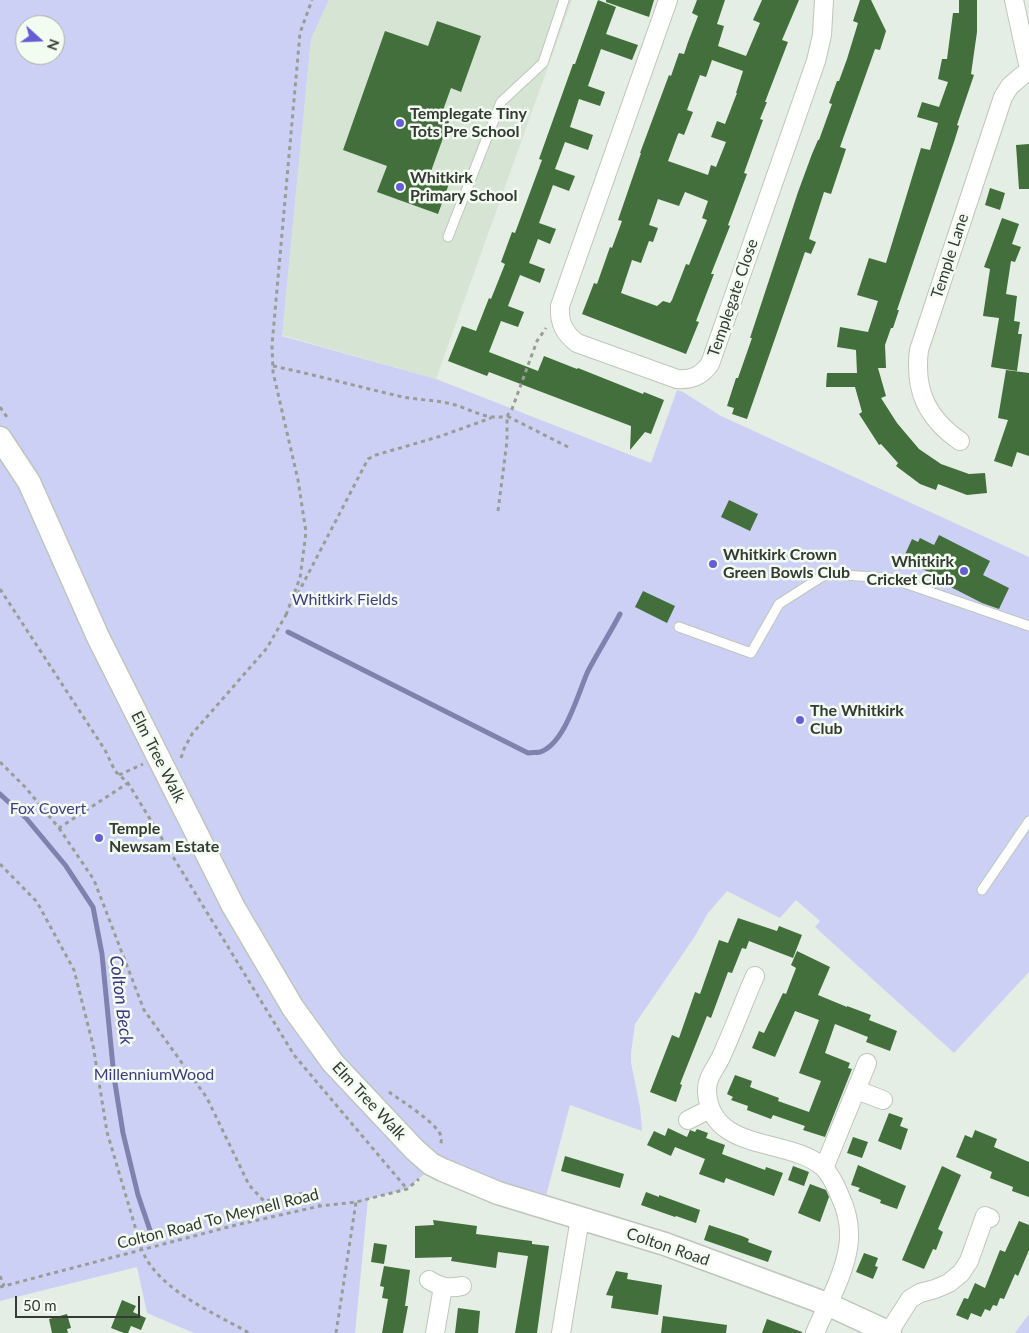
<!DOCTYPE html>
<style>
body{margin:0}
#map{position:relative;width:1029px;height:1333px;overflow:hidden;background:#e5eee4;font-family:Lato,sans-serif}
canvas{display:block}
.north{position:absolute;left:15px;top:15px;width:50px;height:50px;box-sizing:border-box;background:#f3fcf1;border:1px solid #a7aea6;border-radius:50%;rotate:110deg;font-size:14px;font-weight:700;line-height:20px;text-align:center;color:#363935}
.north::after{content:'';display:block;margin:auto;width:18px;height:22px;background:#645dd6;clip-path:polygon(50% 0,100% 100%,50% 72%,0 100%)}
.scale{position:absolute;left:15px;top:1296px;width:125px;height:22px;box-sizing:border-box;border:2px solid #363935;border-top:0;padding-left:6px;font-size:15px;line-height:18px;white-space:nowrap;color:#363935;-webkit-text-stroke:4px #f3fcf1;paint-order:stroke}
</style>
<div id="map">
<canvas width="1029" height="1333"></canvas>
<div class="north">N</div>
<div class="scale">50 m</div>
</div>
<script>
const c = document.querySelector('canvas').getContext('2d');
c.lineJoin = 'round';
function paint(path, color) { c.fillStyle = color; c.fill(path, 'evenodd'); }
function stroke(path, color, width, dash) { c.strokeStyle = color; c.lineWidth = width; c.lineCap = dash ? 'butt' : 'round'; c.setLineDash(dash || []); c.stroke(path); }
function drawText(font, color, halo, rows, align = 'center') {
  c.font = font + ' Lato,sans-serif'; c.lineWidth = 5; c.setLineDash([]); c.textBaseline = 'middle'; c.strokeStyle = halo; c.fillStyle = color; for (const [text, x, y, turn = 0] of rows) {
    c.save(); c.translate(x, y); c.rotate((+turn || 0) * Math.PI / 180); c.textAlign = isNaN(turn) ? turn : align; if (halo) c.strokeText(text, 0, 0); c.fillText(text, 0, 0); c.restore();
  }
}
paint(new Path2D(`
 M329,0H572L436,379L282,335L311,39Z`), '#d6e4d4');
paint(new Path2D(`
 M0,0H329L311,39L282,336L436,379L651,463L677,390L683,392L721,416L1029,557V972L954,1053L815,927L820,921L796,900L780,918L727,891L708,913L695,936L635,1024L631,1053V1063L640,1107L642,1131L570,1105L546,1196L481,1175L455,1162L443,1170H429L407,1189L368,1199L355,1333H194L147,1313L137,1267L0,1301ZM25,25H55V55H25Z
 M1029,1314V1333H1015Z`), '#cdd0f5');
stroke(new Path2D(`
 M288,632L528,753C532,752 536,753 540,752C565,744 578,693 588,671C598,652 610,633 620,614
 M0,794L26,818L66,866L93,907L102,954L114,1077L123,1133L138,1195L153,1239`), '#7f82ae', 5);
paint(new Path2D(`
 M598,0L616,7L606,34L638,45L632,60L601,49L588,86L605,92L600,106L579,99L570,127L593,135L588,150L565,142L555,169L575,176L569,191L553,185L539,223L556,229L550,244L538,239L529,263L545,269L540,283L520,275L508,306L524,312L518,327L501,321L489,352L538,371L544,356L577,369L578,368L643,394L644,392L664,400L651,434L645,432L630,450L631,426L489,372L487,376L448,361L462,326L476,331L489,298L491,299L505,264L501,262L512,232L515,233L542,160L539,159L573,64H575Z
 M606,0H654L649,17L606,2Z
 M697,0H725L717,24L724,26L718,46L746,56L760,23L753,20L762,0H799L782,40L788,42L765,102H767L760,119L763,120L744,173L747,174L728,225L730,226L711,274H714L696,321L699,322L686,354L582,314L594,283L597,284L610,247L612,248L622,221L618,220L641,153H640L669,75L671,76L679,53L684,54L688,42L698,16L692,13ZM712,60L743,71L736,93H737L725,124L717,121L711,137L726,142L716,167L711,165L708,175L668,161L678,134L679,133L684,135L693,112L687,110L700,75L706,77ZM685,192L708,201L702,218L707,220L689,265L686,264L672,300L670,303L663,301L657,306L621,293L632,260L641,263L649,241L653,242L658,228L649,225L658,199L679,206Z
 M860,0H871L886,31L880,50L875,49L840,147L846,149L831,194L824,192L809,239L816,242L811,254L805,252L747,419L732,414L734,408L727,406L736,378H738L752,338H750L798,192L812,154L818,140H819L832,104L829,103L837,81H839L847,59L858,23L853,21Z
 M959,0H977V32L971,74L974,75L957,125L959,126L954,142L897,310H899L893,328H891L885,345L886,368H878L886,396L881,398L897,423L919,449L941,464L969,474L985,473L987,493L967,495L938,484L936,490L920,484L896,466L898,463L881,444L879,445L859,414L862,412L855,387H826L827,373H857L856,350L837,347L840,327L868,332L878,301L857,295L869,258L886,263L921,148L930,150L938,123L917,117L922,102L939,107L948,82L938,79L942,59H947L953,13H959Z
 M437,21L481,36L461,92L451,88L442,113L451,116L430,174L450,181L438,214L377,192L387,166L343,150L385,31L428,46Z
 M1029,144V189H1019L1016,145Z
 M990,188L1005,193L1000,210L985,205Z
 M1002,218L1019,224L1012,244L1021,247L1015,262L1011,261L1006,294L1017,296L1014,321L1020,322L1018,334H1022L1017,371L991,367L999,318L983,316L990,269L984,267Z
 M1006,370L1029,373V456L1017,452L1012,467L994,461L1008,420L998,418Z
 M729,500L758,514L750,531L721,517Z
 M939,535L990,561L983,575L1009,588L999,609L982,603L935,579L936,576L903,559L912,539L918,542L920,538L934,545Z
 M643,591L675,606L667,623L635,607Z
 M738,918L777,931L779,926L802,935L793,958L749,941L746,949L742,948L732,973L728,972L711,1018L707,1016L680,1084L682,1085L676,1102L650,1092L672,1035L679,1038L695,992L700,994L719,940L728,943Z
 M797,951L830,967L818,995L847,1007V1006L871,1015L869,1020L897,1031L890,1051L866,1042L868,1037L835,1024L825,1053L850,1063L848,1068L852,1069L825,1137L803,1130L805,1126L773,1115L771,1119L747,1110L748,1106L731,1100L733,1097L727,1094L735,1075L752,1081L750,1087L779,1098L778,1101L809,1112L821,1081L799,1073L819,1020L795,1011L775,1057L752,1048L759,1031L764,1033L783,993L786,994L796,968L791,965Z
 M889,1113L903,1118L900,1126L908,1129L901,1150L878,1141Z
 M668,1128L687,1137L690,1130L695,1132L697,1129L708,1133L706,1138L725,1145L722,1154L765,1170L766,1167L783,1173L774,1196L726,1178L724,1183L699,1174L705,1159L675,1147L671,1156L647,1145L654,1131L665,1136Z
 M975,1130L997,1139L994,1147L1029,1162V1197L1012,1191L1013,1187L990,1178L992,1172L956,1157L965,1135L972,1138Z
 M853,1137L868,1142L862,1158L847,1153Z
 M565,1156L624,1174L620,1188L561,1171Z
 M858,1165L906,1186L897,1209L880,1203L881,1200L858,1191L860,1188L851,1185Z
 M793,1166L809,1172L804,1186L788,1180Z
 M942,1166L961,1175L938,1229L943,1232L936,1250L933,1249L924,1269L902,1260Z
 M810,1184L826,1190L829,1197L820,1222L798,1213Z
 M646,1192L659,1197V1195L700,1210L696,1223L676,1216L675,1217L641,1205Z
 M433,1220L477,1226L476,1234L532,1241V1244L549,1246L537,1333H515L528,1256L498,1252L496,1268L451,1261L452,1257L415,1258V1226L434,1225Z
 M1019,1221L1029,1225V1250L1018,1276L1015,1274L1004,1299L1000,1298L997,1306L993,1305L990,1311L985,1309L981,1317L971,1313L968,1320L956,1315L964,1298L968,1299L975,1283L985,1288L1000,1250L1005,1252Z
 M709,1225L742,1236L749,1239L748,1242L772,1251L768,1262L704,1240Z
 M374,1243L387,1245L384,1264L371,1262Z
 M864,1253L878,1258L875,1266L878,1267L873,1279L856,1272Z
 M384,1266L410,1270L405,1306H408L403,1333H382L388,1299L382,1298L384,1287L380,1286Z
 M616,1271L628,1273L627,1279L662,1285L658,1315L611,1308L613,1296L606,1295Z
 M122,1300L136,1306L133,1312L146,1318L141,1330L131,1326L128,1333H124L111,1328Z
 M458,1308L480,1311L478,1333H455Z
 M67,1314L71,1328L67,1329L68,1333H52L49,1319Z
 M663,1316L727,1325L726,1333H661Z
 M767,1319L802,1332V1333H762Z`), '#426f3b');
const service = new Path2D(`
 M448,237L501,102L543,63L564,0
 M679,627L751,653L779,604L826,574L890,578L1029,626
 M982,890L1029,821`);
const minor = new Path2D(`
 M668,0L560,306C559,323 564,333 577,343L677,379C692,380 701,376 710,364L816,61L822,35L824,0
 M1014,0L1029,69
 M960,441C927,418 914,391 919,350L1003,97L1010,86L1029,70
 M755,976C743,1003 733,1031 721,1057C716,1068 706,1078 707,1092C711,1153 788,1137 823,1167C831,1175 836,1186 840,1196C848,1213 851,1230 848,1248C844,1275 826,1307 815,1333
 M857,1090L883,1100
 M688,1120L710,1109
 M824,1168L867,1063
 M429,1280C440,1287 449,1289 462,1286
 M889,1332L910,1299L920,1293L935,1289L949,1283L961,1273L969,1261L985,1216L990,1218
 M435,1333L443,1287
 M561,1333L580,1218`);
const tertiary = new Path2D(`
 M0,438L29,482L98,637L233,906L293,1008L333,1063L415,1150L431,1164L443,1170L498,1193L665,1244L827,1304L890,1333`);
stroke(service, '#bec6bc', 11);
stroke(minor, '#bec6bc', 20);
stroke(tertiary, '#bec6bc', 25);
stroke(new Path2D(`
 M273,366C316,375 359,387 403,397C419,400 436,400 452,404C471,409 487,421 507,416L512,409L537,341L546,328
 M0,407L9,420
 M498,511L507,441V416L568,447
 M0,589L105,750L115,771L128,783L294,1055L407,1189
 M294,601L368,459L376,455L441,436L491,418
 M286,615L300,578L306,532L298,480L273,372L272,345L300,33L312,0
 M181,758L184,749L192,734L267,648L287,613
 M0,762L25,787L59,828L128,783
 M119,775L143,764
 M59,828L94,880L144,1010L207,1098L249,1185L264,1201L305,1193L320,1206
 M0,864L37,902L74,970L93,1045L107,1132L142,1250C158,1290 213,1312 249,1333
 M389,1092C400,1100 437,1123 441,1136C442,1140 441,1144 439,1147
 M0,1276L4,1286
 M0,1287L236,1225L320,1206L356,1202L407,1189L419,1179
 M336,1333L356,1202`), '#979e96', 3, [4, 4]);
stroke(service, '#fff', 9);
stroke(minor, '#fff', 18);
stroke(tertiary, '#fff', 22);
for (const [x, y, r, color] of [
 [400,123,5,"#645dd6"],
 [400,187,5,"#645dd6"],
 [713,564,5,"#645dd6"],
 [964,571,5,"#645dd6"],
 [800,720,5,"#645dd6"],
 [99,838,5,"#645dd6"]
]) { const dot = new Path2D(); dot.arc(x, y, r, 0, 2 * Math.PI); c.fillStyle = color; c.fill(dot); stroke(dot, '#f3fcf1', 2); }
drawText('bold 16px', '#363935', '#f3fcf1', [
 ["Templegate Tiny",410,114],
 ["Tots Pre School",410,132],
 ["Whitkirk",410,178],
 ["Primary School",410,196],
 ["Whitkirk Crown",723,555],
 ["Green Bowls Club",723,573],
 ["Whitkirk",954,562,"right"],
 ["Cricket Club",954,580,"right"],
 ["The Whitkirk",810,711],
 ["Club",810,729],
 ["Temple",109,829],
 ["Newsam Estate",109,847]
], 'left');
drawText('16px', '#363935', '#f3fcf1', [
 ["Temple Lane",950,256,-72],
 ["Templegate Close",733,298,-71],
 ["Elm Tree Walk",158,757,63],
 ["Elm Tree Walk",369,1101,47],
 ["Colton Road To Meynell Road",218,1219,-14],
 ["Colton Road",668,1247,19]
]);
drawText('16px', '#3f3b87', '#f3fcf1', [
 ["Whitkirk Fields",345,600],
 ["Fox Covert",48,809],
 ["MillenniumWood",154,1075]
]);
drawText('italic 18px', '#3d3884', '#f3fcf1', [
 ["Colton Beck",121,1000,83]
]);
</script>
